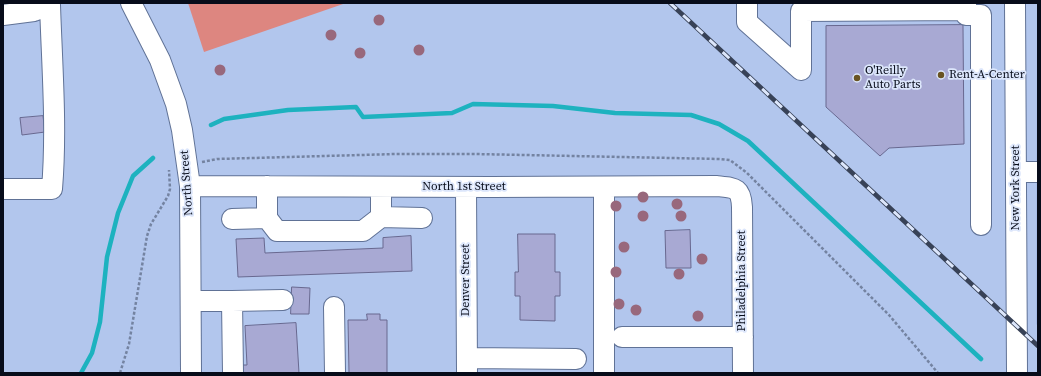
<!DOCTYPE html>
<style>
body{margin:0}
#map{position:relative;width:1041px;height:376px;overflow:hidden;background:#b2c6ed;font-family:"Source Serif 4",serif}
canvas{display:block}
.frame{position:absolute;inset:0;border:4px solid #070c1a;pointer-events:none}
</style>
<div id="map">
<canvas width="1041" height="376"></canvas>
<div class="frame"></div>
</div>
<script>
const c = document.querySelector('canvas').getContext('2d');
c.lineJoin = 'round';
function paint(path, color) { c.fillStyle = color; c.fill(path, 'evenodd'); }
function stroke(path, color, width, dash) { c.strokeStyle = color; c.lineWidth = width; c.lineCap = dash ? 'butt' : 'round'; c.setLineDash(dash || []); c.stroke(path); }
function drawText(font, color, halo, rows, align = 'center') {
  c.font = font + ' "Source Serif 4",serif'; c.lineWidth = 3.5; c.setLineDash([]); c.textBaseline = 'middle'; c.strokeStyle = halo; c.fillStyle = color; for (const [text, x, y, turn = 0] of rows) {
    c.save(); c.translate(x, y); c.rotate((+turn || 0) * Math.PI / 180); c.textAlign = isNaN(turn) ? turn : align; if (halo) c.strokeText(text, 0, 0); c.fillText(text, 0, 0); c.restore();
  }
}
paint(new Path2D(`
 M1037,3H1038V326L1036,324Z`), '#a4bae8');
paint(new Path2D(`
 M188,3H346L204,52Z`), '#dd8680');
stroke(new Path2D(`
 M211,125L224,119L288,110L356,107L363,117L452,113L473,104L553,106L615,113L691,115L719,124L748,141L981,359
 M81,373L92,353L100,322L107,257L118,213L133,176L153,158`), '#1db2bf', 4.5);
const building = new Path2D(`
 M963,25L964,144L889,148L880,156L826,107V26Z
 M43,116L45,132L22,135L20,118Z
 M690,230L691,268H666L665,231Z
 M518,234H555V272H560V296H555V321L520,320V296H515V272H518Z
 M411,236L412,271L238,277L236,239L264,238L265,253L383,248V238Z
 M292,287L310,288L309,314H291Z
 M367,314H380V320H387V373H349L348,320H367Z
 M296,323L299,373H243L242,365H247L245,326Z`);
paint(building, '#a8a9d3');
stroke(building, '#68688f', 1);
const minor = new Path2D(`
 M131,3L160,60L176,104L182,130L190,186L191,373
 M747,3V22L801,70V11L966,10
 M966,3V15H981V225
 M1015,3L1017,373
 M3,15L34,11L50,5C52,66 57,128 52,189H3
 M1016,172H1038
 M190,186L491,187L716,186C735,188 741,187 742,207L743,373
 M267,186V218L277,231H363L381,217V187
 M466,187L467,373
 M604,187V373
 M381,217L422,218
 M232,219L267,218
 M191,301H232L233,373
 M232,301L283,300
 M334,307L335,373
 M622,337H743
 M467,358L576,359`);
stroke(minor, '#607296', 22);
stroke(new Path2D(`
 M202,162L217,159L396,154H475L720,159L730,160L747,173L889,315L938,373
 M120,373L129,344L147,236L151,224L168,196L170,189L169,170`), '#7483a1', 2.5, [3, 2]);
stroke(minor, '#fff', 20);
const rail = new Path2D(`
 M670,3L1038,346`);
stroke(rail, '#384257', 4.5);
stroke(rail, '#dce6fb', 3, [9]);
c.fillStyle = '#98687c';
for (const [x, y] of [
 [379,20],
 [331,35],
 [419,50],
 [360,53],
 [220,70],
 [643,197],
 [677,204],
 [616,206],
 [643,216],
 [681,216],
 [624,247],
 [702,259],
 [616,272],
 [679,274],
 [619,304],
 [636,310],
 [698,316]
]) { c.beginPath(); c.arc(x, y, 5.5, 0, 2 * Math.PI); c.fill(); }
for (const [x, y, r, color] of [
 [941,75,4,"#695322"],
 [857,78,4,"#695322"]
]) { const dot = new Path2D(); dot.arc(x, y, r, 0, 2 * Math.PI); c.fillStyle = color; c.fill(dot); stroke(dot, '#dce6fb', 1.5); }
drawText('12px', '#070c1a', '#dce6fb', [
 ["O'Reilly",865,71],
 ["Auto Parts",865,85],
 ["Rent-A-Center",949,75]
], 'left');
drawText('12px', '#070c1a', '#dce6fb', [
 ["North Street",187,183,-94],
 ["North 1st Street",464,187],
 ["New York Street",1016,188,-90],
 ["Denver Street",466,280,-90],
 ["Philadelphia Street",742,281,-90]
]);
</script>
